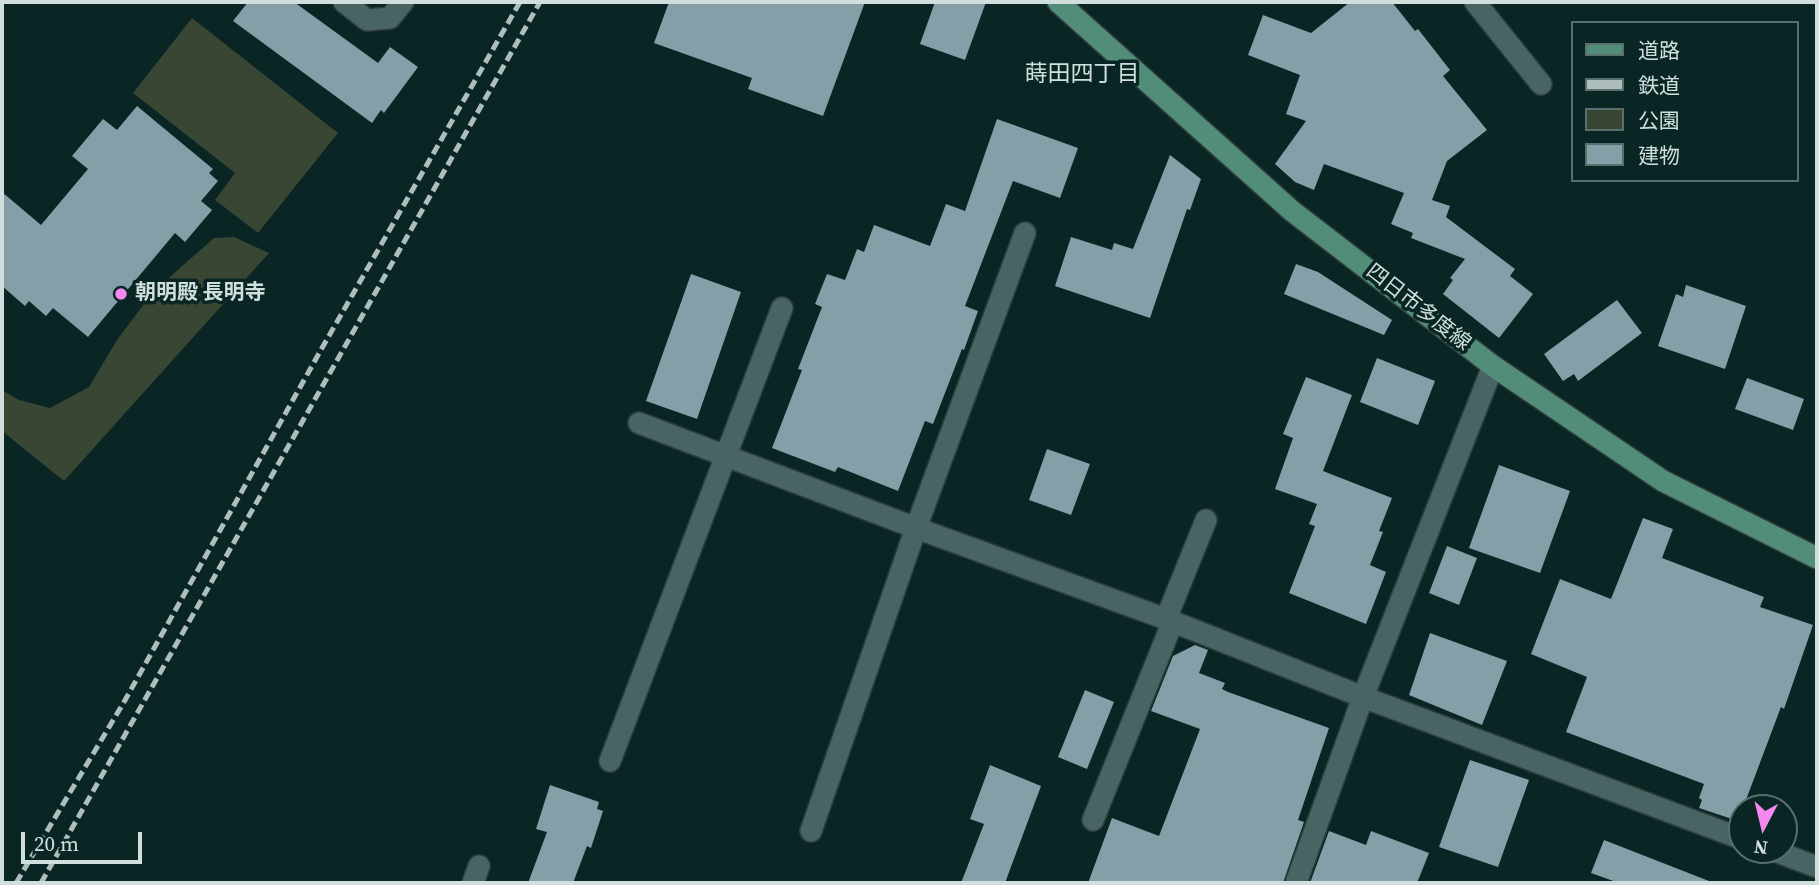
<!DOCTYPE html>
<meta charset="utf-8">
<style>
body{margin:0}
#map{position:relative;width:1819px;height:885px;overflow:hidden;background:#092524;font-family:"Source Serif 4","Noto Sans JP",serif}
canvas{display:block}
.frame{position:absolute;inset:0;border:4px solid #d0dfde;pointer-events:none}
.legend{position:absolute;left:1571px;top:21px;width:228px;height:161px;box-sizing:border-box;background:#092524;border:2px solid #596f6e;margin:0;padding:9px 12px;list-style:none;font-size:21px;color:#d0dfde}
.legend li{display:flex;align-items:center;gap:14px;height:35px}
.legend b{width:35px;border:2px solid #596f6e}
.north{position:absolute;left:1728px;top:794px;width:70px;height:70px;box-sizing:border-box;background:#092524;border:2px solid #596f6e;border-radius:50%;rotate:187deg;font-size:19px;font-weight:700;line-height:28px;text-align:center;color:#d0dfde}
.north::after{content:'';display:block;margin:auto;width:24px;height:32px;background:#f689ee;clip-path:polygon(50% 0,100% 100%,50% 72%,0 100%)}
.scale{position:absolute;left:21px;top:832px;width:121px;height:32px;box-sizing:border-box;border:4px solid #d0dfde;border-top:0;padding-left:9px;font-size:21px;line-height:24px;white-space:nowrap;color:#d0dfde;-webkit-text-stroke:5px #092524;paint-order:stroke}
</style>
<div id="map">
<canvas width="1819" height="885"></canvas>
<div class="frame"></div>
<ul class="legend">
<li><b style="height:9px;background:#528d79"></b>道路</li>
<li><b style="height:9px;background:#adbebd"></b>鉄道</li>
<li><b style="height:19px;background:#394634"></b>公園</li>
<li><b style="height:19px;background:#849fa8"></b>建物</li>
</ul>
<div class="north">N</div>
<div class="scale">20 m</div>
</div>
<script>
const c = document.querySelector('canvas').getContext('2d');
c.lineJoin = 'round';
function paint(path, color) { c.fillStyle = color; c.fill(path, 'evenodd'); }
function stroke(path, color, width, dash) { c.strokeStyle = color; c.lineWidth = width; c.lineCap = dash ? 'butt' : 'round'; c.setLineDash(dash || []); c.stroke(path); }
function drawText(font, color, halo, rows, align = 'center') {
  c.font = font + ' "Source Serif 4","Noto Sans JP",serif'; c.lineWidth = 7; c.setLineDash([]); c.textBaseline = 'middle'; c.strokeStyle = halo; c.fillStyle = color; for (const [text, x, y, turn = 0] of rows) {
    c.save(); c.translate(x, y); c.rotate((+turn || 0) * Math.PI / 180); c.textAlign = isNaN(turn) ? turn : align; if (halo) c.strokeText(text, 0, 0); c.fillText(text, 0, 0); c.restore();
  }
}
paint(new Path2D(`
 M192,18L338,133L258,233L215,200L235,173L133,93Z
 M234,237L269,253L64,481L2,431V390L19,400L50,408L89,387L117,340L147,300L172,275L214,238Z`), '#394634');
paint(new Path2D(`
 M248,2H294L378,63L390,47L418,67L384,113L381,110L372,123L233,21Z
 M669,2H865L823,116L748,89L752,78L654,43Z
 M935,2H986L965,60L920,44Z
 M1350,2H1392L1415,31L1418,29L1450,70L1443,76L1487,130L1447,161L1432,200L1450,206L1446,217L1515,269L1510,276L1533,294L1499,338L1443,294L1453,280L1450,278L1465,259L1411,238L1413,233L1391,224L1404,193L1324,164L1314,190L1295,182L1275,164L1306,121L1286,114L1300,75L1248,55L1263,15L1311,33Z
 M137,106L213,169L209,173L218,181L201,201L212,210L185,242L175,233L88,337L53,308L46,316L29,301L25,306L2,286V192L41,225L88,169L72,156L103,119L117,130Z
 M997,119L1078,148L1060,198L1013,181L965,306L978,311L964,350L962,349L933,424L925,421L898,491L838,467L835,472L772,448L802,370L798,369L822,307L815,304L827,274L845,280L857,249L864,252L874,225L930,246L946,204L965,211Z
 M1170,155L1201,179L1190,210L1187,209L1150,318L1055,286L1071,237L1112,250L1114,243L1133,249Z
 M1296,264L1318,272L1392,320L1384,335L1284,294Z
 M691,274L741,292L697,419L646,401Z
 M1686,285L1746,306L1725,369L1658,346L1676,294L1683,297Z
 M1617,300L1642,333L1578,381L1574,374L1563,381L1544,354Z
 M1377,358L1435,381L1418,425L1360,402Z
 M1306,377L1352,395L1323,471L1392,498L1379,531L1383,532L1370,565L1386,572L1366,624L1289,593L1315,526L1309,524L1317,504L1275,489L1293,438L1283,434Z
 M1747,378L1804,399L1793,430L1735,409Z
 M1047,449L1090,464L1071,515L1029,500Z
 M1499,465L1570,491L1540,573L1469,548Z
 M1643,518L1673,529L1662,558L1764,597L1760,607L1813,625L1784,709L1781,707L1738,821L1699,808L1702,800L1699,798L1704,784L1566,732L1587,677L1531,654L1560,579L1611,599Z
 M1447,546L1477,558L1459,605L1429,593Z
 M1430,633L1507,661L1482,725L1409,695Z
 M1195,645L1208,650L1199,673L1225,683L1222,689L1228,692L1329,728L1298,820L1304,822L1283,883H1088L1112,818L1159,836L1200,729L1151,711L1173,656Z
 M1085,690L1114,702L1087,769L1058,757Z
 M1470,760L1529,780L1498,867L1439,847Z
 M990,765L1041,786L1005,883H961L984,824L970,819Z
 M550,785L599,802L597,809L603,811L591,848L587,846L573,883H528L547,832L536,829Z
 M1329,831L1366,845L1371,831L1429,853L1417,883H1310Z
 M1604,840L1709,881V883H1619L1591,873Z`), '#849fa8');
const street = new Path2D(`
 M344,2L367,20L390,18L403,2
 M1475,2L1541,84
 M639,423L916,528L1166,619L1363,697L1742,839
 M1166,619L1206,520
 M610,761L782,308
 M1093,820L1173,621
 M811,831L916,528L1025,233
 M1772,850L1817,867
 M473,883L479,866
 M1296,883L1363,697L1493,366`);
const primary = new Path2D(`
 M1058,2L1292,211L1493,366L1663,481L1817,558`);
stroke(street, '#2e3c3b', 24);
stroke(primary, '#2e3c3b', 24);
stroke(street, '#486463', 21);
stroke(primary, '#528d79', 21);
stroke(new Path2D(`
 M16,883L124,702L322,348L520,2
 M41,883L540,2`), '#adbebd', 5, [10, 5]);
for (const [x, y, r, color] of [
 [121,294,7,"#f689ee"]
]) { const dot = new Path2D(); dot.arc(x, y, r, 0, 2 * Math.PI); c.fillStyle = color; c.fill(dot); stroke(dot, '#092524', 2.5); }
drawText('bold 21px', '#d0dfde', '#092524', [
 ["朝明殿 長明寺",135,294]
], 'left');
drawText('21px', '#d0dfde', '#092524', [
 ["四日市多度線",1418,308,38]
]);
drawText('23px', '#d0dfde', '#092524', [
 ["蒔田四丁目",1082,75]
]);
</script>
